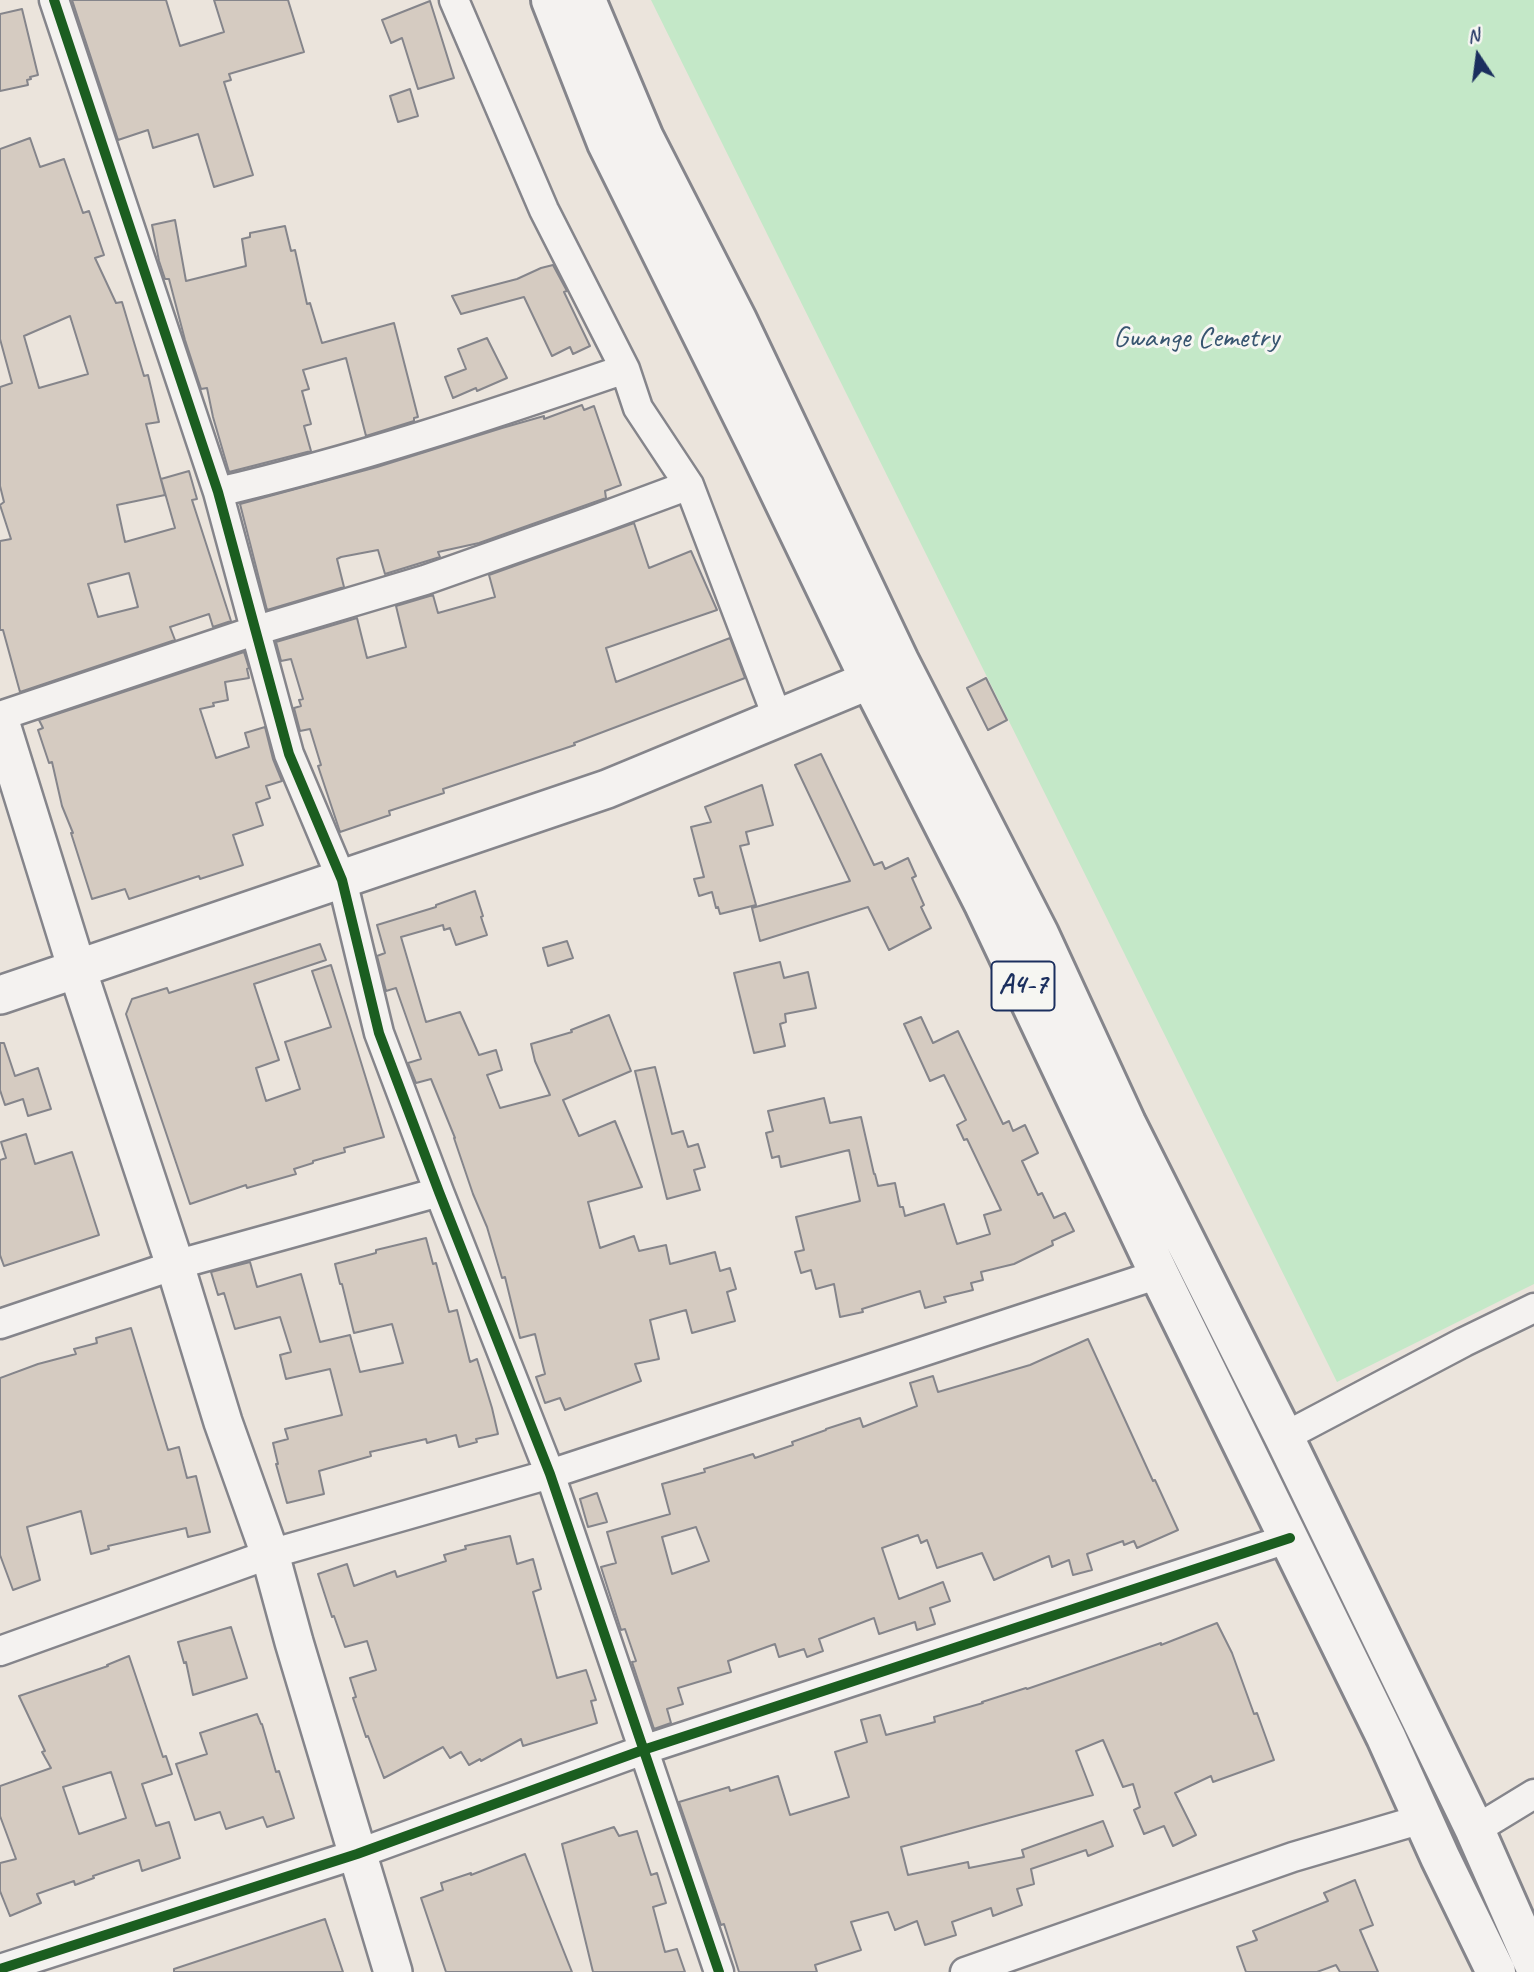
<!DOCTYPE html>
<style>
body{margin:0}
#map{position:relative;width:1534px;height:1972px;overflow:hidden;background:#ebe4dc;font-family:Caveat,sans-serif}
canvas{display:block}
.north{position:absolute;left:1443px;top:21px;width:70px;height:70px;-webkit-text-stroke:5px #f6f6f2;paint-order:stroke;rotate:347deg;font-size:19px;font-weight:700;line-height:28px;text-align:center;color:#1b2f5e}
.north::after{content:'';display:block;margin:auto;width:24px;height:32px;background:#1b2f5e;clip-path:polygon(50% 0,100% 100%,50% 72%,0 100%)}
</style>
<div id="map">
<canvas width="1534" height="1972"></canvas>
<div class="north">N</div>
</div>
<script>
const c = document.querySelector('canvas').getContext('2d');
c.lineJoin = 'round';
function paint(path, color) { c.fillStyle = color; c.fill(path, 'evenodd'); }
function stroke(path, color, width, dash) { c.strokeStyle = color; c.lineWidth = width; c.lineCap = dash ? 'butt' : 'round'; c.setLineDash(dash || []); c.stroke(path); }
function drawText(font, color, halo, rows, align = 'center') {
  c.font = font + ' Caveat,sans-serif'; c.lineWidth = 6; c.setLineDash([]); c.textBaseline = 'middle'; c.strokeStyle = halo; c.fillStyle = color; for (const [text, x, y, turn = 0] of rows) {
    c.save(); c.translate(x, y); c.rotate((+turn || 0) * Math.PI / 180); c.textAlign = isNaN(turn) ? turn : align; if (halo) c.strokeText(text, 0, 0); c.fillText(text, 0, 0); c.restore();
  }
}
paint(new Path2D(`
 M651,0H1534V1284L1337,1382Z`), '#c4e8c8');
const building = new Path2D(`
 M72,0H166L180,46L224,32L214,0H288L304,52L229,74L231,80L224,82L253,175L214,187L198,134L153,148L148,130L118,140Z
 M430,1L454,78L418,89L402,38L391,43L382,20Z
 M22,9L38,75L30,77L31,79L27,80L28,85L0,91V14Z
 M410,89L418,116L398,122L390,96Z
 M30,138L40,167L64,159L83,213L89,211L104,255L95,258L116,303L122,302L144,376L148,375L154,400L159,422L146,424L165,495L117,505L125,542L175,528L161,479L189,471L197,499L192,500L231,621L213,627L209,614L170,627L175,640L20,692L3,630H0V541L11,539L0,505L4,502L0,486V387L12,383L0,339V149ZM70,316L88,374L39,388L24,336ZM129,573L138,607L98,617L88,584Z
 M175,220L186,281L246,266L242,239L250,237V233L285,226L291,251L295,250L307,304L310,303L322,343L394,323L418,417L414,418V421L366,436L346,358L303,370L309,389L302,391L311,424L304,426L311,451L229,472L213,417L207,388L201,389L185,340L169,279H165L159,261L152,225Z
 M553,265L567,291L564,292L590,346L573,354L570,347L552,356L524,297L461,314L452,296L517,279L541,268Z
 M487,338L507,378L477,391L476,388L453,398L445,377L466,369L458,349Z
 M582,405L584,410L594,406L621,485L605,491L606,498L479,543L438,552L440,557L385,574L378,550L341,557L337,559L344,587L267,610L240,504L377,467L502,428L544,416V419Z
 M634,523L649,568L691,551L717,610L606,648L616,682L730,638L745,678L574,743L575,745L443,789L444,793L389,811L390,815L340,832L318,766L321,765L310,729L300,731L294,708L301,706L299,700L303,699L291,659L281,661L276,642L357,618L367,658L406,647L396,606L433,595L438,613L495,597L489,575Z
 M244,652L249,668L247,669L249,678L225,682L228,700L213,703L214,706L200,709L216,758L249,747L245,733L265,727L273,759L282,781L266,786L270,798L256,803L263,825L233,835L243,865L200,879L199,876L129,899L125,889L92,899L71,833H73L62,806L52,762L49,763L38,730L43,728L39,720Z
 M986,678L1007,720L988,730L967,688Z
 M821,754L874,865L882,862L885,869L908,858L916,876L912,878L924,905L921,907L931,928L889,950L868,907L760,941L752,908L850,881L795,765Z
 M762,785L773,825L746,832L749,844L740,846L756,905L720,914L718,907L716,908L712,892L699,896L694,879L704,877L691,827L711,822L705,807Z
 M475,891L483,916L481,917L487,935L456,945L450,928L444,930L443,925L401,937L426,1022L460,1012L479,1055L496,1050L502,1070L487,1075L500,1108L550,1095L535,1061L531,1044L572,1032L571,1030L609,1015L631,1071L563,1100L579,1136L615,1121L642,1187L588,1202L600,1248L634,1236L639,1251L666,1245L670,1264L715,1252L720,1271L730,1268L736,1289L727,1292L735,1321L692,1333L686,1310L650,1320L659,1359L635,1364L641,1381L565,1410L560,1398L545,1403L536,1377L545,1374L535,1334L520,1338L505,1277L502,1278L487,1227L473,1194L454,1138H455L431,1079L416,1083L408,1063L421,1059L396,988L386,991L377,956L385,953L377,925L436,907V905Z
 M567,941L573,958L548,966L543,948Z
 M320,944L326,960L254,984L279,1060L256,1068L266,1101L300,1089L285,1042L331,1027L312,971L331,965L384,1137L344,1148L345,1152L313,1161V1163L294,1169L296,1174L247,1188L246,1185L190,1204L126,1014L132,999L167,988L169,993Z
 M780,962L784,978L808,972L816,1008L785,1014L786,1022L780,1024L785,1046L754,1053L734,973Z
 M921,1017L933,1043L958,1031L1003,1124L1009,1121L1013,1131L1025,1125L1038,1153L1022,1161L1038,1195L1042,1193L1054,1218L1065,1213L1074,1231L1052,1241L1053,1245L1014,1264L981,1272L983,1280L971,1283L973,1290L944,1297L946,1302L925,1308L920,1291L862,1309L863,1312L840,1317L834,1284L816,1289L811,1270L801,1273L795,1252L804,1250L796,1217L860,1201L849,1150L781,1167L779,1156L772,1158L766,1133L773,1131L768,1111L824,1098L830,1123L861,1117L874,1174H875L878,1186L895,1183L900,1207H903L905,1216L944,1204L957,1244L990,1234L984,1215L1001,1210L967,1139L964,1140L957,1125L966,1120L944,1075L930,1081L904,1024Z
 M0,1043H4L15,1076L38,1068L51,1109L28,1116L23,1099L5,1105L0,1090Z
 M655,1067L672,1134L683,1131L688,1147L698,1144L705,1167L694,1170L700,1190L667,1199L635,1071Z
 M26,1134L35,1164L72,1152L99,1235L4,1266L0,1255V1160L6,1158L1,1142Z
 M426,1238L433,1264L436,1263L449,1312L457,1310L470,1362L477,1359L492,1408L498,1434L476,1439L477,1442L459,1447L456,1435L427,1443L426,1439L370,1452L371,1456L319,1471L324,1494L287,1503L276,1464H278L273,1443L288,1439L285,1429L342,1415L330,1369L286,1379L280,1355L291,1352L280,1317L235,1329L224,1293L218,1295L211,1272L250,1262L257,1287L301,1274L320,1342L350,1335L360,1372L403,1363L392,1324L354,1333L342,1284H340L335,1264L376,1253V1250Z
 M131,1328L168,1450L179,1447L187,1478L196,1476L210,1532L188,1537L186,1528L108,1546L109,1549L91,1554L81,1511L27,1527L40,1580L13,1590L0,1555V1378L38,1364L76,1354L74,1349L97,1343L96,1338Z
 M1088,1339L1153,1481L1155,1480L1178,1530L1137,1548L1134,1541L1124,1545L1123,1541L1087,1554L1092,1570L1073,1575L1069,1560L1052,1567L1049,1556L994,1580L982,1553L937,1568L927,1540L921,1543L918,1535L882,1548L899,1599L943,1582L950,1601L930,1608L935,1624L917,1630L915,1622L879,1634L874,1618L819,1639L823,1651L807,1657L804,1649L779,1657L775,1644L728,1661L731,1672L678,1688L683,1704L667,1709L671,1723L654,1729L632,1662L636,1661L625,1629L621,1630L601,1567L616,1563L607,1532L670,1514L662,1484L705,1472L704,1469L753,1454L755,1458L793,1445L792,1442L826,1430V1429L860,1418L863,1427L917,1406L910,1383L933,1376L938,1392L1030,1365ZM696,1527L709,1561L672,1574L662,1537Z
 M597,1493L607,1522L588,1527L580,1499Z
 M510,1536L517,1564L533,1559L541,1589L533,1592L557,1678L586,1670L596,1700L591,1701L597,1723L523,1746L521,1739L481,1761L480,1759L469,1765L461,1752L450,1758L443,1747L384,1778L368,1736L366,1737L353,1698L356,1697L350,1678L376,1670L367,1641L345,1647L334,1616L332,1617L318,1574L347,1564L354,1586L395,1571L397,1577L446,1561L444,1555L466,1549L465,1546Z
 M1217,1623L1232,1653L1254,1714L1257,1713L1274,1760L1213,1782L1211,1776L1175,1793L1196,1835L1173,1846L1164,1826L1144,1834L1134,1810L1140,1807L1133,1784L1123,1787L1103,1740L1076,1751L1093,1795L901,1847L908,1875L968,1862L969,1868L1024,1857L1022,1850L1103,1821L1113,1846L1088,1856L1086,1850L1031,1869L1034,1884L1017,1889L1022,1905L993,1916L991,1908L952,1922L956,1935L925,1945L917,1921L895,1930L888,1912L851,1922L861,1950L815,1965L817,1972H739L724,1924L721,1925L679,1802L729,1787L730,1791L778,1776L790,1815L849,1797L835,1752L867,1742L861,1720L880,1715L886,1735L935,1722L934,1717L983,1703L982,1702L1026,1688L1027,1689L1161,1643V1645Z
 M231,1627L247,1678L193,1695L186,1662L184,1663L178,1642Z
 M129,1656L163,1757L166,1756L172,1774L142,1784L156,1826L169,1822L180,1858L142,1871L139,1860L93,1876L94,1878L75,1885L74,1881L37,1894L41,1903L10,1916L0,1891V1863L16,1859L0,1816V1786L51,1768L42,1752L45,1751L19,1696L108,1666L107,1665ZM111,1772L126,1818L79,1834L63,1787Z
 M257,1714L261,1724H262L276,1772L279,1771L294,1818L267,1827L263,1817L226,1829L220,1812L195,1820L176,1764L207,1754L200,1733Z
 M614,1827L619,1836L637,1831L651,1875L657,1873L666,1903L653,1907L665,1952L677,1949L685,1972H593L562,1844Z
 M525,1854L572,1972H446L421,1898L443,1890L441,1883L471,1873V1875Z
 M1355,1880L1373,1925L1360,1930L1378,1972H1340L1336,1965L1317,1972H1246L1237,1947L1257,1940L1253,1931L1328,1901L1324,1893Z
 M325,1919L343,1972H174V1969Z`);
paint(building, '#d5cbc1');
stroke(building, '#85858b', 2);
const minor = new Path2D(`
 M54,0L218,492L289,754L342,880L379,1033L439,1192L550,1474L719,1972
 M454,0L544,210L625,369L638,408L689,485L778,719
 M218,492C356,460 491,415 625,369
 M0,716L254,631L425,580L592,521L689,485
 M0,1324L175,1265L439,1192
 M1284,1437L1464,1342L1534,1308
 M0,1651L270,1554L550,1474L1159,1274
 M1475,1830L1534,1794
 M0,1969L357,1854L643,1750L1290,1538
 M965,1972L1293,1857L1422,1819`);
const major = new Path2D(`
 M0,721L77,969L175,1265L223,1422L270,1554L294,1642L393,1972
 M0,995L607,789L870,680L894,664`);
const highway = new Path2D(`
 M551,0L607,143L758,447L870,680L984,904L1159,1274L1386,1737L1440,1857L1496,1972
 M586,0L644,138L737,320L899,661L1039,934L1126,1123L1284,1437L1475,1830L1534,1964`);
stroke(minor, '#85858b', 33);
stroke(major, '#85858b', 42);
stroke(highway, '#85858b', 44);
stroke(minor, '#f4f2f0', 28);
stroke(major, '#f4f2f0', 37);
stroke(highway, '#f4f2f0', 38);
stroke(new Path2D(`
 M54,0L218,492L289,754L342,880L379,1033L439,1192L550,1474L719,1972
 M0,1969L357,1854L643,1750L1290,1538`), '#1b5e20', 10);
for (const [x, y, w] of [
 [1023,986,63]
]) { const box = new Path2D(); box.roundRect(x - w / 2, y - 24.5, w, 49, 5); c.fillStyle = '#f6f6f2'; c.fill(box); stroke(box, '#1b2f5e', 2); }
drawText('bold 28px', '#1b2f5e', null, [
 ["A4-7",1023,986]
]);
drawText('30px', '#375570', '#f6f6f2', [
 ["Gwange Cemetry",1196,338]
]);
</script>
